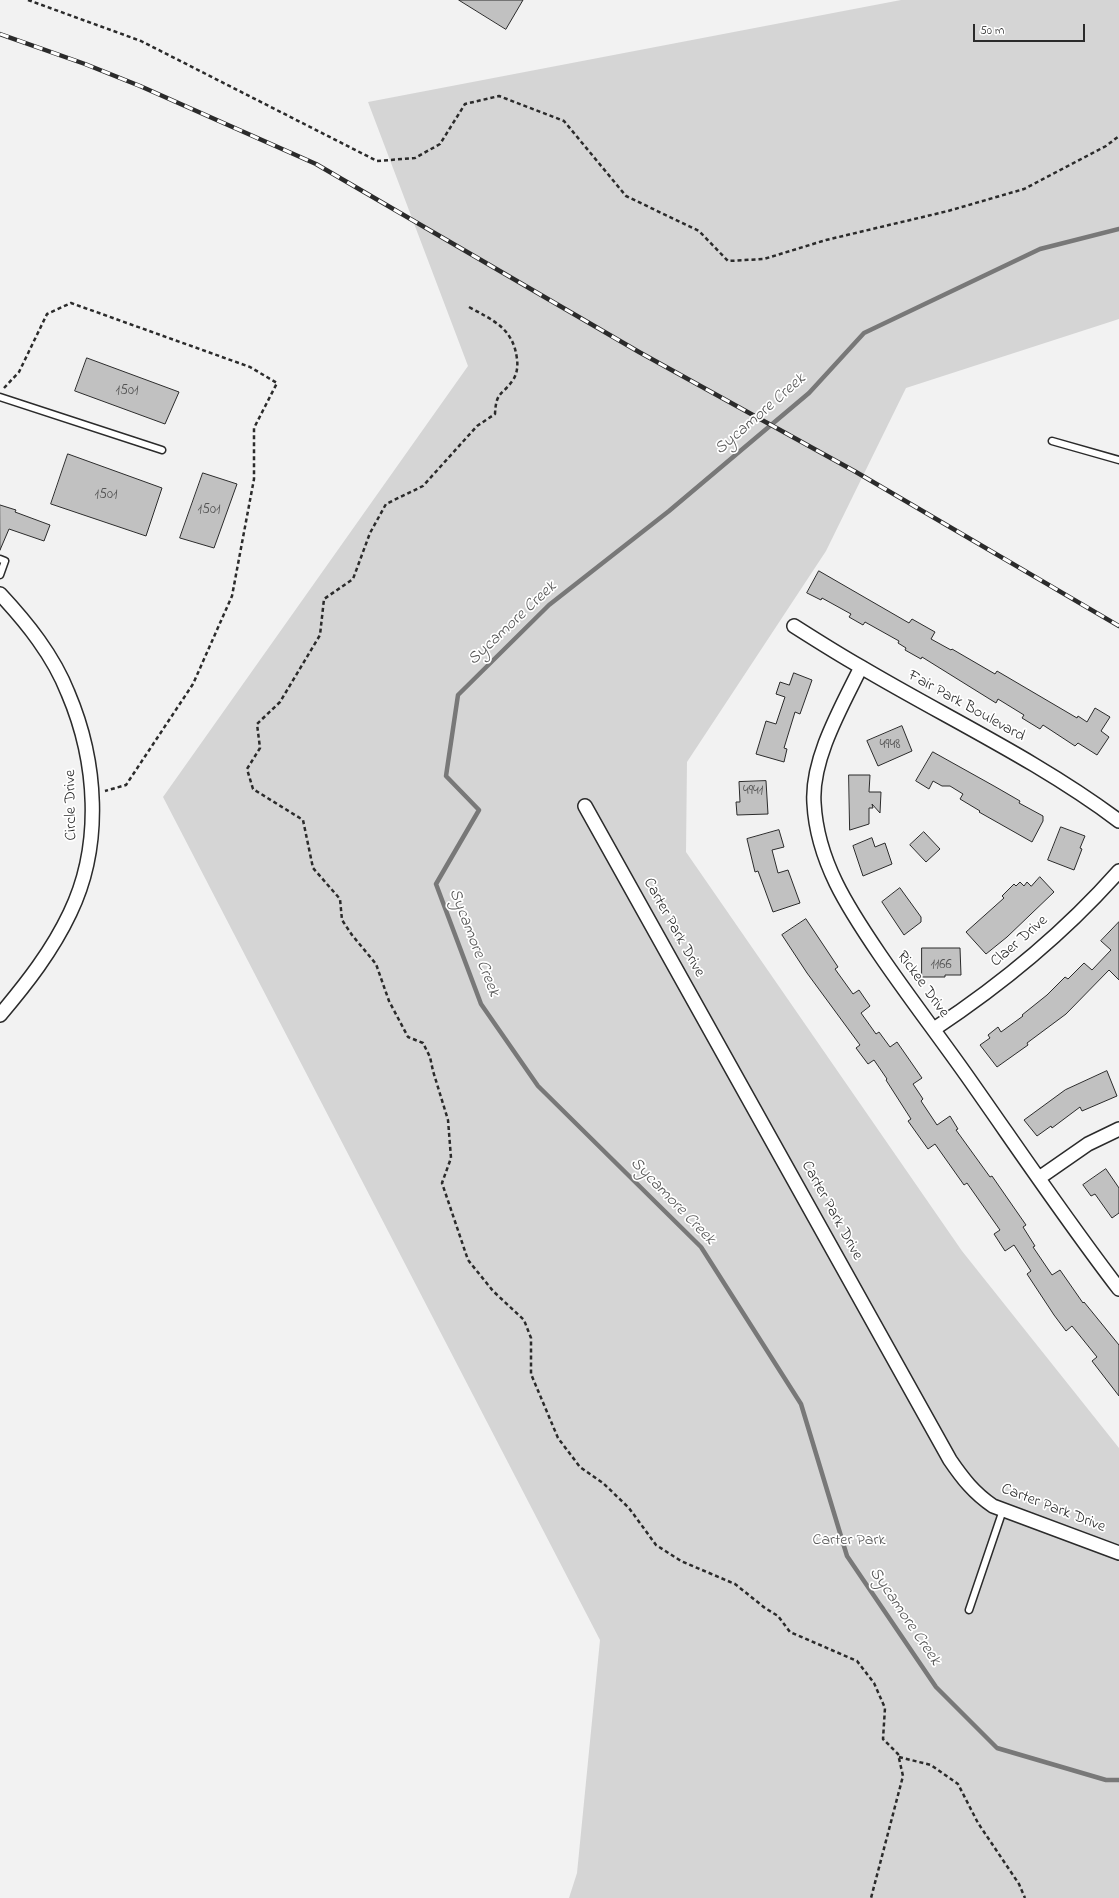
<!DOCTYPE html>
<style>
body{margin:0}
#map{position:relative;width:1119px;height:1898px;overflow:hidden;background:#f2f2f2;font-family:"Indie Flower",sans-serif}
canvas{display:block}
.scale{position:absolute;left:973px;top:24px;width:112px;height:18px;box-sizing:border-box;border:2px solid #2b2b2b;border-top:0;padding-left:5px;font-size:12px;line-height:14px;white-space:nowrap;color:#2b2b2b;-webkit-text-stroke:3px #fff;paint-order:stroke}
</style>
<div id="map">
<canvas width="1119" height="1898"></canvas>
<div class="scale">50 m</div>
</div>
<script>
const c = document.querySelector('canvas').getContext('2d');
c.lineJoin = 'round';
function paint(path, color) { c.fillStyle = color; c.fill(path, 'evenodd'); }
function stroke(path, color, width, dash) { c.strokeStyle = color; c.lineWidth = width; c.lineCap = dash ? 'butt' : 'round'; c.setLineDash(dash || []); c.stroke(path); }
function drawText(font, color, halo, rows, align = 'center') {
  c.font = font + ' "Indie Flower",sans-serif'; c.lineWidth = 3.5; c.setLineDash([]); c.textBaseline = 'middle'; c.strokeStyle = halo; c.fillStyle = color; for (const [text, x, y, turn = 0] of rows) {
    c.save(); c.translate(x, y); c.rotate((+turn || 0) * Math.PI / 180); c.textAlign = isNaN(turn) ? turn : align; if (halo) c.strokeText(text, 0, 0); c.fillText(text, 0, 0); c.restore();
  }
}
paint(new Path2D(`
 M901,0H1119V319L906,388L826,551L687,762L686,852L962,1251L1119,1448V1898H569L577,1873L600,1640L163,797L468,366L368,102Z`), '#d5d5d5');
stroke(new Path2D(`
 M1119,229L1040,249L864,333L809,393L669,511L549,605L458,695L446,776L479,810L436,884L481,1004L538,1086L701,1247L801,1404L847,1556L936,1687L997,1748L1106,1780H1119`), '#787878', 4.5);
const building = new Path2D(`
 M459,0H523L506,29Z
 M87,358L179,392L165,424L75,391Z
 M68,454L162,488L146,536L51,504Z
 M203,473L237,484L214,548L180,538Z
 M0,505L16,510L15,512L50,525L44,541L9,529L0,550Z
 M819,571L909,623L912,619L935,632L931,639L951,650L952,649L995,674L997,671L1077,718L1078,716L1087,722L1095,708L1110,717L1101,731L1109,737L1097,755L1078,743L1075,746L1043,725L1040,729L1022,718L1024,715L998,699L996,703L922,657L921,659L905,650L906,648L898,643L899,641L865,622L863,625L849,617L851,614L822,598L821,600L807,593Z
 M794,673L812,680L800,714L795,712L784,748L787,749L784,762L756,754L766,721L776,724L785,697L776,694L780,682L789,685Z
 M902,726L912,751L878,766L867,741Z
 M933,752L994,786L1020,801L1019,803L1043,816V821L1032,842L979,812L980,811L960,799L963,794L950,786H942L933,781L929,789L916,781Z
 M849,775H870L869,792H881L880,813L872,804L873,808H869V824L850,830Z
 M766,781L768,814L737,815L736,802H740L739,782Z
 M1061,827L1085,836L1080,848L1082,849L1074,870L1048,860Z
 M779,830L784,847L772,850L778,873L788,870L800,903L773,912L758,871L755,872L747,839Z
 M924,832L940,849L926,862L910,845Z
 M872,838L875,847L885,843L892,864L863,876L853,846Z
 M1040,877L1054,892L1007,937L986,954L966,932L1004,898L1002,896L1014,884L1016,886L1020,882L1024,886L1027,882L1031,886Z
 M900,888L921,917V922L904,935L882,902Z
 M806,919L838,967L835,969L853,994L859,990L870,1006L861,1013L876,1034L879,1032L890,1047L897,1042L922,1078L913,1084L923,1099L921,1101L937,1125L950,1116L958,1129L956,1130L990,1177L992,1176L1026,1225L1023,1227L1035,1246L1033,1247L1052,1275L1060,1270L1083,1303L1084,1302L1119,1345V1396L1092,1361L1097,1357L1072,1326L1066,1331L1054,1315L1027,1274L1031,1271L1014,1245L1005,1251L994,1234L1000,1230L967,1183L964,1185L935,1144L928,1149L908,1121L911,1119L886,1080L887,1079L874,1060L868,1064L856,1048L860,1045L807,973L782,935Z
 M1119,922V980L1109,970L1066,1014L1027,1043L1028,1045L997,1067L980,1045L990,1038L988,1035L998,1027L1001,1032L1023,1016L1022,1015L1047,995L1065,977L1068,979L1084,963L1092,970L1111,950L1101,941Z
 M922,948H960L961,975H945V977H922Z
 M1107,1071L1117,1096L1082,1111L1080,1107L1052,1128L1051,1126L1037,1136L1024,1120L1065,1090Z
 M1106,1169L1119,1188V1213L1112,1218L1095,1194L1091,1196L1083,1185Z`);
paint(building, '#c1c1c1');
stroke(building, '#2b2b2b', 1);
const service = new Path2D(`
 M0,397L162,450
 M1052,441L1119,460
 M0,559L5,561L0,575
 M969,1610L1003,1510`);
const minor = new Path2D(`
 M0,594C27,623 53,655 68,693C97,761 103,845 70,913C52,951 27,983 0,1015
 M794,626C816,640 838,654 861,667C947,718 1039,761 1119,821
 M861,667C842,706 811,759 814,803C817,861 848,908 880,955C908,996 938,1035 967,1076C1017,1147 1066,1220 1119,1289
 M585,806L950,1460C963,1479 974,1493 993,1506L1119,1553
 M934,1029C1002,984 1065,932 1119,871
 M1039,1178L1088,1144L1119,1129`);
stroke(service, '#2b2b2b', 9);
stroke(minor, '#2b2b2b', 16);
stroke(new Path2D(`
 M28,0L141,41L377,161L415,158L440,144L465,104L499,96L564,121L626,196L699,231L728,261L764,259L826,240L948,211L1024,189L1106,146L1119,136
 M469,307C494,321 513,328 517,359C518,366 517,374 513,380C502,396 496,391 495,414L477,426L423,486L386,504L370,533L353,579L324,599L320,635L280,702L257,724L260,748L247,769L253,789L303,820L313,868L340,899L342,920L352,935L376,964L389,1001L408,1037L423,1043L430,1057L433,1071L448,1120L451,1158L442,1183L468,1260L493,1291L524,1320L531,1338V1374L558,1438L580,1467L603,1483L629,1508L656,1545L681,1561L735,1584L765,1608L778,1616L790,1632L857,1661L874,1683L885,1708L883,1739L898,1754L903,1776L871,1898
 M4,388L19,372L47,314L71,303L250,367L277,383L254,428V479L232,596L193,684L126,785L105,791
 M899,1757L931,1765L958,1784L978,1823L1019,1884L1025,1898`), '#2b2b2b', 2.5, [4, 3]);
stroke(service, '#fff', 6);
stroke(minor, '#fff', 13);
const rail = new Path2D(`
 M0,34L85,64L140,86L316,164L639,352L856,472L1119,626`);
stroke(rail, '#2b2b2b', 4.5);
stroke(rail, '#fff', 3, [9]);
drawText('14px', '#505050', null, [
 ["1501",127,392],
 ["1501",106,496],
 ["1501",209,511],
 ["4948",890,746],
 ["4941",753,792],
 ["1166",941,966]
]);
drawText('16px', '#2b2b2b', '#fff', [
 ["Fair Park Boulevard",966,707,29],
 ["Circle Drive",72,805,-91],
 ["Carter Park Drive",673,928,61],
 ["Claer Drive",1020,942,-41],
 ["Rickee Drive",922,985,54],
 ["Carter Park Drive",831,1211,61],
 ["Carter Park Drive",1053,1509,21]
]);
drawText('16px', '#565656', '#fff', [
 ["Carter Park",849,1541]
]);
drawText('italic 17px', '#585858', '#fff', [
 ["Sycamore Creek",761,415,-41],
 ["Sycamore Creek",513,624,-43],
 ["Sycamore Creek",473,943,69],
 ["Sycamore Creek",672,1202,46],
 ["Sycamore Creek",904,1617,56]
]);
</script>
